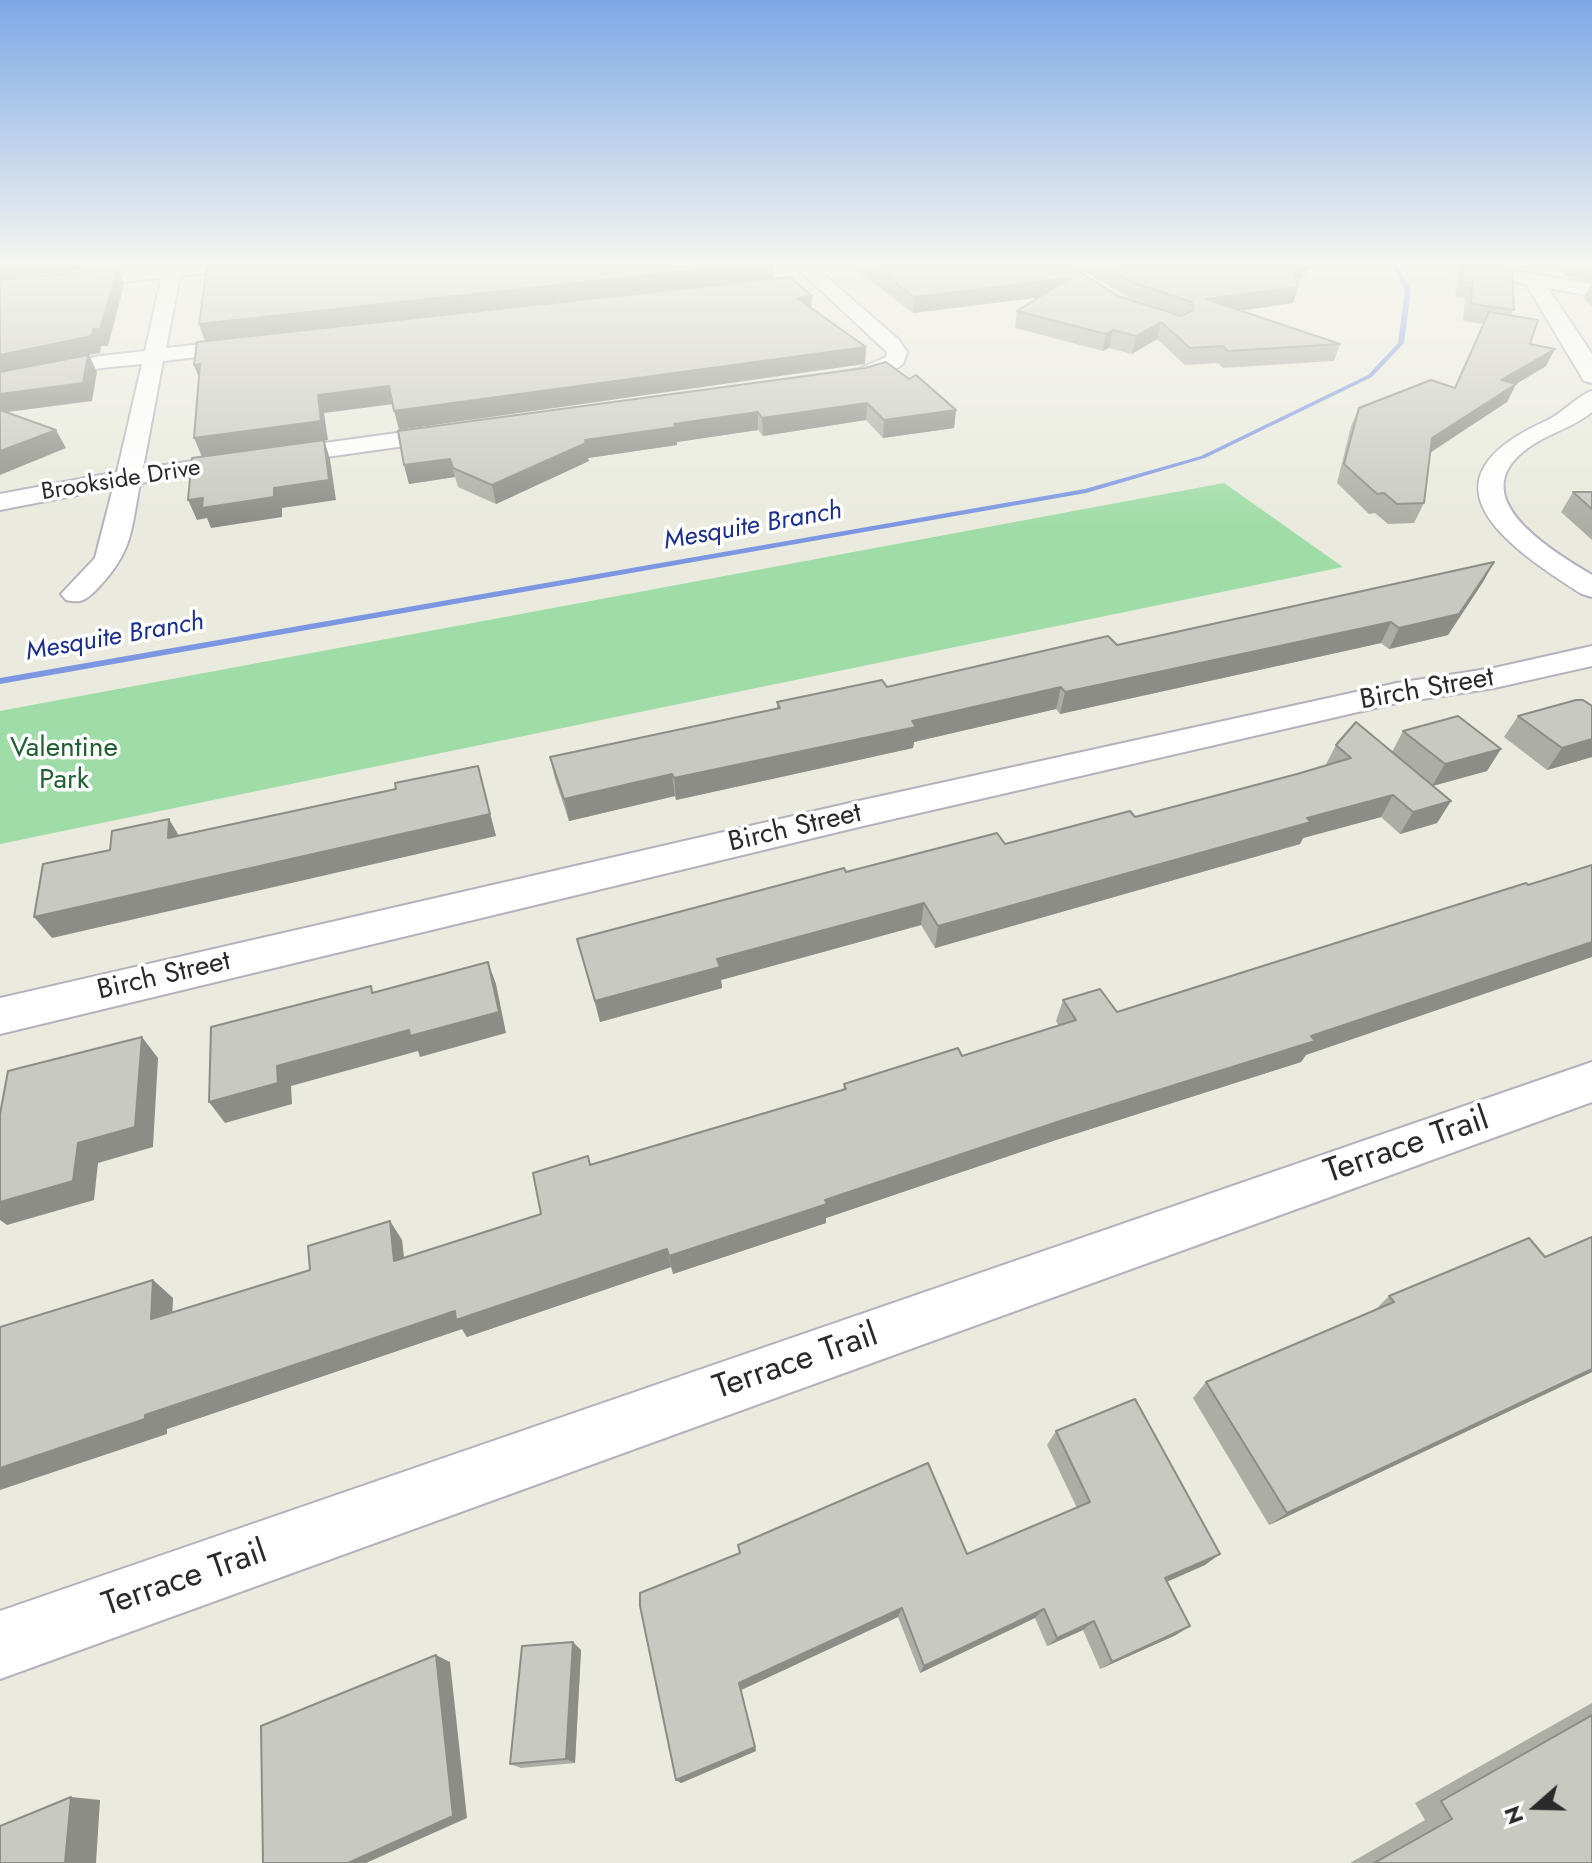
<!DOCTYPE html>
<style>
body{margin:0}
#map{position:relative;width:1592px;height:1863px;overflow:hidden;background:#eaebde;font-family:Jost,sans-serif}
canvas{display:block}
.north{position:absolute;left:1496px;top:1767px;width:80px;height:80px;-webkit-text-stroke:6px #fff;paint-order:stroke;rotate:250deg;font-size:22px;font-weight:700;line-height:32px;text-align:center;color:#2a2a2a}
.north::after{content:'';display:block;margin:auto;width:28px;height:36px;background:#2a2a2a;clip-path:polygon(50% 0,100% 100%,50% 72%,0 100%)}
</style>
<div id="map">
<canvas width="1592" height="1863"></canvas>
<div class="north">N</div>
</div>
<script>
const c = document.querySelector('canvas').getContext('2d');
c.lineJoin = 'round';
function paint(path, color) { c.fillStyle = color; c.fill(path, 'evenodd'); }
function stroke(path, color, width, dash) { c.strokeStyle = color; c.lineWidth = width; c.lineCap = dash ? 'butt' : 'round'; c.setLineDash(dash || []); c.stroke(path); }
function drawText(font, color, halo, rows, align = 'center') {
  c.font = font + ' Jost,sans-serif'; c.lineWidth = 7; c.setLineDash([]); c.textBaseline = 'middle'; c.strokeStyle = halo; c.fillStyle = color; for (const [text, x, y, turn = 0] of rows) {
    c.save(); c.translate(x, y); c.rotate((+turn || 0) * Math.PI / 180); c.textAlign = isNaN(turn) ? turn : align; if (halo) c.strokeText(text, 0, 0); c.fillText(text, 0, 0); c.restore();
  }
}
paint(new Path2D(`
 M1224,483L1343,567L0,844V711Z`), '#a0dca8');
paint(new Path2D(`
 M1392,266H1397L1411,290L1404,343L1372,377L1205,458L1086,493L0,684V678L1085,489L1201,456L1368,375L1398,343L1405,290Z`), '#7c96e2');
const minor = new Path2D(`
 M164,266H182L166,348L250,339L260,345L250,351L163,361L143,468L455,425L463,427L467,432L463,437L455,439L140,483C131,531 133,551 98,588C87,599 82,604 66,600L61,594L95,558L113,488L0,510V494L117,472L142,364L101,368L0,389V375L101,356L145,351Z
 M795,266H814L899,340L907,352L903,364C884,378 850,391 826,385L823,380L826,375L859,369L886,357L887,352Z
 M1592,391V412C1573,428 1548,433 1528,448C1460,497 1551,550 1592,575V597L1582,594C1503,544 1414,480 1546,421C1562,414 1578,395 1592,391Z
 M1592,646V666L1494,688L1397,703L863,826L0,1034V998L863,800L1397,683L1494,668Z
 M1592,1062V1102L0,1679V1611Z`);
const tertiary = new Path2D(`
 M168,266H239L230,271L0,294V282Z
 M1443,266H1487L1592,284V296L1548,288L1592,354V383L1584,381L1526,284L1452,271Z`);
stroke(minor, '#b4b1bc', 4);
stroke(tertiary, '#b4b1bc', 4);
paint(minor, '#fff');
paint(tertiary, '#fff');
paint(new Path2D(`
 M851,266H1070L1118,296L1176,314L1131,299L1076,266H1314L1297,282L1298,287L1293,303L1240,311L1340,344L1334,361L1223,368L1218,363L1185,365L1157,339L1132,354L1109,348L1103,351L1015,328L1017,311L1039,297L913,313Z
 M1461,266H1463L1514,310L1511,316L1530,344L1546,366L1516,384L1507,402L1430,453L1424,503L1414,523L1388,524L1375,513L1369,514L1337,483L1351,426L1359,408L1455,388L1484,324L1463,321L1465,298L1455,297L1458,275Z
 M1521,266H1556L1554,271Z
 M1557,266H1592V282L1566,276Z
 M1592,282V307L1584,298Z
 M909,379L956,410L954,428L883,438L866,420L763,436L758,430L677,442V445L588,458L589,461L496,504L458,487L455,477L409,484L404,465Z
 M1573,492H1592V540L1561,512Z
 M1494,562L1483,582L1448,635L1389,649L1381,643L1060,714L1056,709L914,742L913,748L676,800L675,796L569,821L555,779L550,757L777,709V702L887,687L1117,645Z
 M1592,706V757L1547,770L1504,737L1518,716Z
 M1403,731L1487,771L1433,786L1451,801L1437,823L1400,834L1381,817L1303,838L1300,844L935,948L921,925L721,980L722,988L600,1022L577,939L846,872L1005,844L1135,817L1325,766L1336,745L1392,752Z
 M1063,1000L1306,1055L1301,1062L1056,1140L826,1218V1223L673,1274L671,1267L467,1337L462,1329L167,1429V1434L153,1280L173,1298L172,1313L310,1270L390,1221L402,1240L404,1258L541,1214L590,1164L843,1089L844,1084L962,1056L1059,1026L1056,1021Z
 M1592,1237V1372L1269,1525L1193,1398L1206,1382L1374,1311L1389,1296L1545,1257Z
 M1056,1431L1205,1565L1167,1582L1176,1635L1100,1669L1083,1630L1047,1646L1035,1618L920,1673L898,1617L741,1690L756,1751L681,1783L676,1780L740,1554L738,1545L967,1554L1077,1508L1047,1445Z
 M581,1650L575,1763L521,1768L510,1764Z
 M1592,1703V1863H1350L1425,1820L1415,1803Z`), '#acada5');
paint(new Path2D(`
 M0,266H129L0,279Z
 M731,266H773V278L205,341L199,324Z
 M1302,266H1314L1290,288L1295,272Z
 M118,269L124,285L108,346H101L100,353L89,355L97,372L92,401L0,413V355L93,329Z
 M1070,278L1067,294L913,313L914,297Z
 M1298,287L1293,303L1202,316L1206,299Z
 M812,296L811,312L797,298Z
 M1161,322L1157,339L1132,354L1136,336Z
 M1113,330L1109,348L1103,351L1106,334Z
 M866,347L865,364L399,430L394,411Z
 M1555,349L1546,366L1516,384L1507,402L1423,457L1432,438L1501,380Z
 M200,364L201,383L194,365Z
 M389,386L394,404L324,413L328,440L202,457L194,438L318,395Z
 M867,403L866,420L763,436L762,418Z
 M956,410L954,428L883,438L884,420Z
 M758,412V430L677,442V445L588,458L589,461L496,504L492,485L585,440L674,424Z
 M56,430L66,448L0,475V451Z
 M324,440L330,459L336,500L282,508V517L211,528L207,518L197,520L188,500L274,488Z
 M450,459L455,477L409,484L404,465Z
 M1494,562L1483,582L1448,635L1389,649L1399,628Z
 M1391,622L1381,643L1060,714L1065,692Z
 M1061,687L1056,709L914,742L913,748L676,800L674,778L912,721Z
 M1592,739V757L1547,770L1562,748Z
 M1501,749L1487,771L1432,786L1445,764Z
 M478,766L496,836L52,938L34,917Z
 M672,774L675,796L569,821L564,799Z
 M1393,795L1381,817L1303,838L1300,844L935,948L938,926L1307,818Z
 M1451,801L1437,823L1400,834L1413,812Z
 M169,819L182,841L168,838Z
 M924,903L921,925L721,980L722,988L600,1022L595,1001L717,959Z
 M1592,942V957L1306,1055L1301,1062L1056,1140L826,1218V1223L673,1274L669,1256L825,1200Z
 M488,962L496,984L506,1033L420,1057L418,1051L291,1086L292,1104L225,1123L209,1102L277,1066Z
 M142,1037L158,1058L153,1147L98,1163L94,1200L7,1225L0,1220V1202L78,1143Z
 M390,1221L402,1240L406,1279L394,1261Z
 M667,1249L671,1267L467,1337L462,1329L167,1429V1434L0,1490V1468L145,1415L455,1311Z
 M153,1280L173,1298L171,1336L151,1319Z
 M1592,1369V1372L1269,1525L1287,1513Z
 M1220,1554L1205,1565L1152,1588L1165,1578Z
 M902,1608L898,1617L741,1690L756,1751L681,1783L676,1780L739,1683Z
 M1044,1609L1035,1618L920,1673L924,1666Z
 M1094,1621L1083,1630L1047,1646L1057,1638Z
 M1190,1626L1176,1635L1100,1669L1112,1662Z
 M573,1642L581,1650L575,1763L566,1759Z
 M436,1655L450,1662L467,1818L366,1863H348Z
 M71,1797L100,1800L96,1863H65Z`), '#8c8d86');
const building = new Path2D(`
 M207,266H731L199,324Z
 M873,266H1070L1118,296L1181,316L1194,310L1192,302L1135,283L1105,266H1302L1295,272L1298,287L1206,299L1340,344L1228,351L1223,346L1190,348L1161,322L1136,336L1113,330L1106,334L1017,311L1070,278L914,297Z
 M1463,266H1505L1512,268L1514,310L1471,304L1472,282L1462,281Z
 M118,269L100,329H93L92,336L0,355V280Z
 M790,277L812,296L797,298L866,347L394,411L389,386L318,395L321,421L194,438L200,364L194,365L197,342Z
 M1489,312L1538,320L1530,344L1555,349L1501,380L1516,384L1432,438L1424,503L1397,504L1384,493L1377,494L1344,464L1359,408L1431,380L1455,388Z
 M88,355L83,383L0,394V372Z
 M886,362L909,379L916,375L956,410L884,420L867,403L762,418L758,412L674,424L676,427L585,440L586,443L492,485L453,468L450,459L404,465L398,431L865,368Z
 M0,410L56,430L0,451Z
 M324,440L329,480L274,488V497L202,508L203,498L188,500L192,458Z
 M1573,492H1592V509Z
 M1494,562L1459,614L1399,628L1391,622L1065,692L1061,687L912,721L916,727L674,778L672,774L564,799L550,757L780,708L777,702L882,680L887,687L1108,636L1117,645Z
 M1576,700H1583L1592,706V739L1562,748L1518,716Z
 M1458,716L1501,749L1445,764L1403,731Z
 M1356,722L1451,801L1413,812L1393,795L1307,818L1311,822L938,926L924,903L717,959L720,967L595,1001L577,939L844,868L846,872L997,833L1005,844L1130,811L1135,817L1297,774L1351,758L1336,745Z
 M478,766L490,814L34,917L43,864L110,850L112,831L169,819L168,838L396,789L395,783Z
 M1592,865V942L1311,1036L1315,1041L1063,1120L825,1200L827,1204L669,1256L667,1249L456,1320L455,1311L145,1415V1419L0,1468V1327L153,1280L151,1319L310,1270L308,1246L390,1221L394,1261L541,1214L533,1173L588,1156L590,1165L846,1089L844,1084L958,1048L962,1056L1076,1020L1063,1000L1100,989L1117,1012L1526,883L1528,885Z
 M488,962L499,1012L410,1036L409,1030L277,1066L278,1083L209,1102L211,1027L371,986L372,993Z
 M142,1037L135,1127L78,1143L73,1181L0,1202V1114L8,1071Z
 M1592,1237V1369L1287,1513L1206,1382L1394,1302L1389,1296L1529,1238L1545,1257Z
 M1135,1399L1220,1554L1165,1578L1190,1626L1112,1662L1094,1621L1057,1638L1044,1609L924,1666L902,1608L739,1683L755,1747L676,1780L640,1606V1593L740,1553L738,1545L928,1463L967,1554L1090,1502L1056,1431Z
 M573,1642L566,1759L510,1764L522,1646Z
 M436,1655L453,1816L348,1863H263L261,1726Z
 M1592,1715V1863H1374L1452,1819L1441,1801Z
 M71,1797L65,1863H0V1826Z`);
paint(building, '#c8c9c0');
stroke(building, '#8c8d86', 2);
const sky = c.createLinearGradient(0, 0, 0, 527);
sky.addColorStop(0, '#7da8e6');
sky.addColorStop(0.5, '#f6f6f0');
sky.addColorStop(1, '#f6f6f000');
c.fillStyle = sky;
c.fillRect(0, 0, 1592, 527);
drawText('24px', '#2a2a2a', '#fff', [
 ["Brookside Drive",121,481,-9]
]);
drawText('italic 26px', '#1b2f8d', '#fff', [
 ["Mesquite Branch",753,527,-10],
 ["Mesquite Branch",115,638,-10]
]);
drawText('28px', '#2a2a2a', '#fff', [
 ["Birch Street",1427,690,-10],
 ["Birch Street",795,829,-13],
 ["Birch Street",164,977,-13]
]);
drawText('28px', '#226033', '#fff', [
 ["Valentine",64,749],
 ["Park",64,781]
]);
drawText('34px', '#2a2a2a', '#fff', [
 ["Terrace Trail",1407,1147,-19],
 ["Terrace Trail",796,1363,-19],
 ["Terrace Trail",185,1580,-19]
]);
</script>
